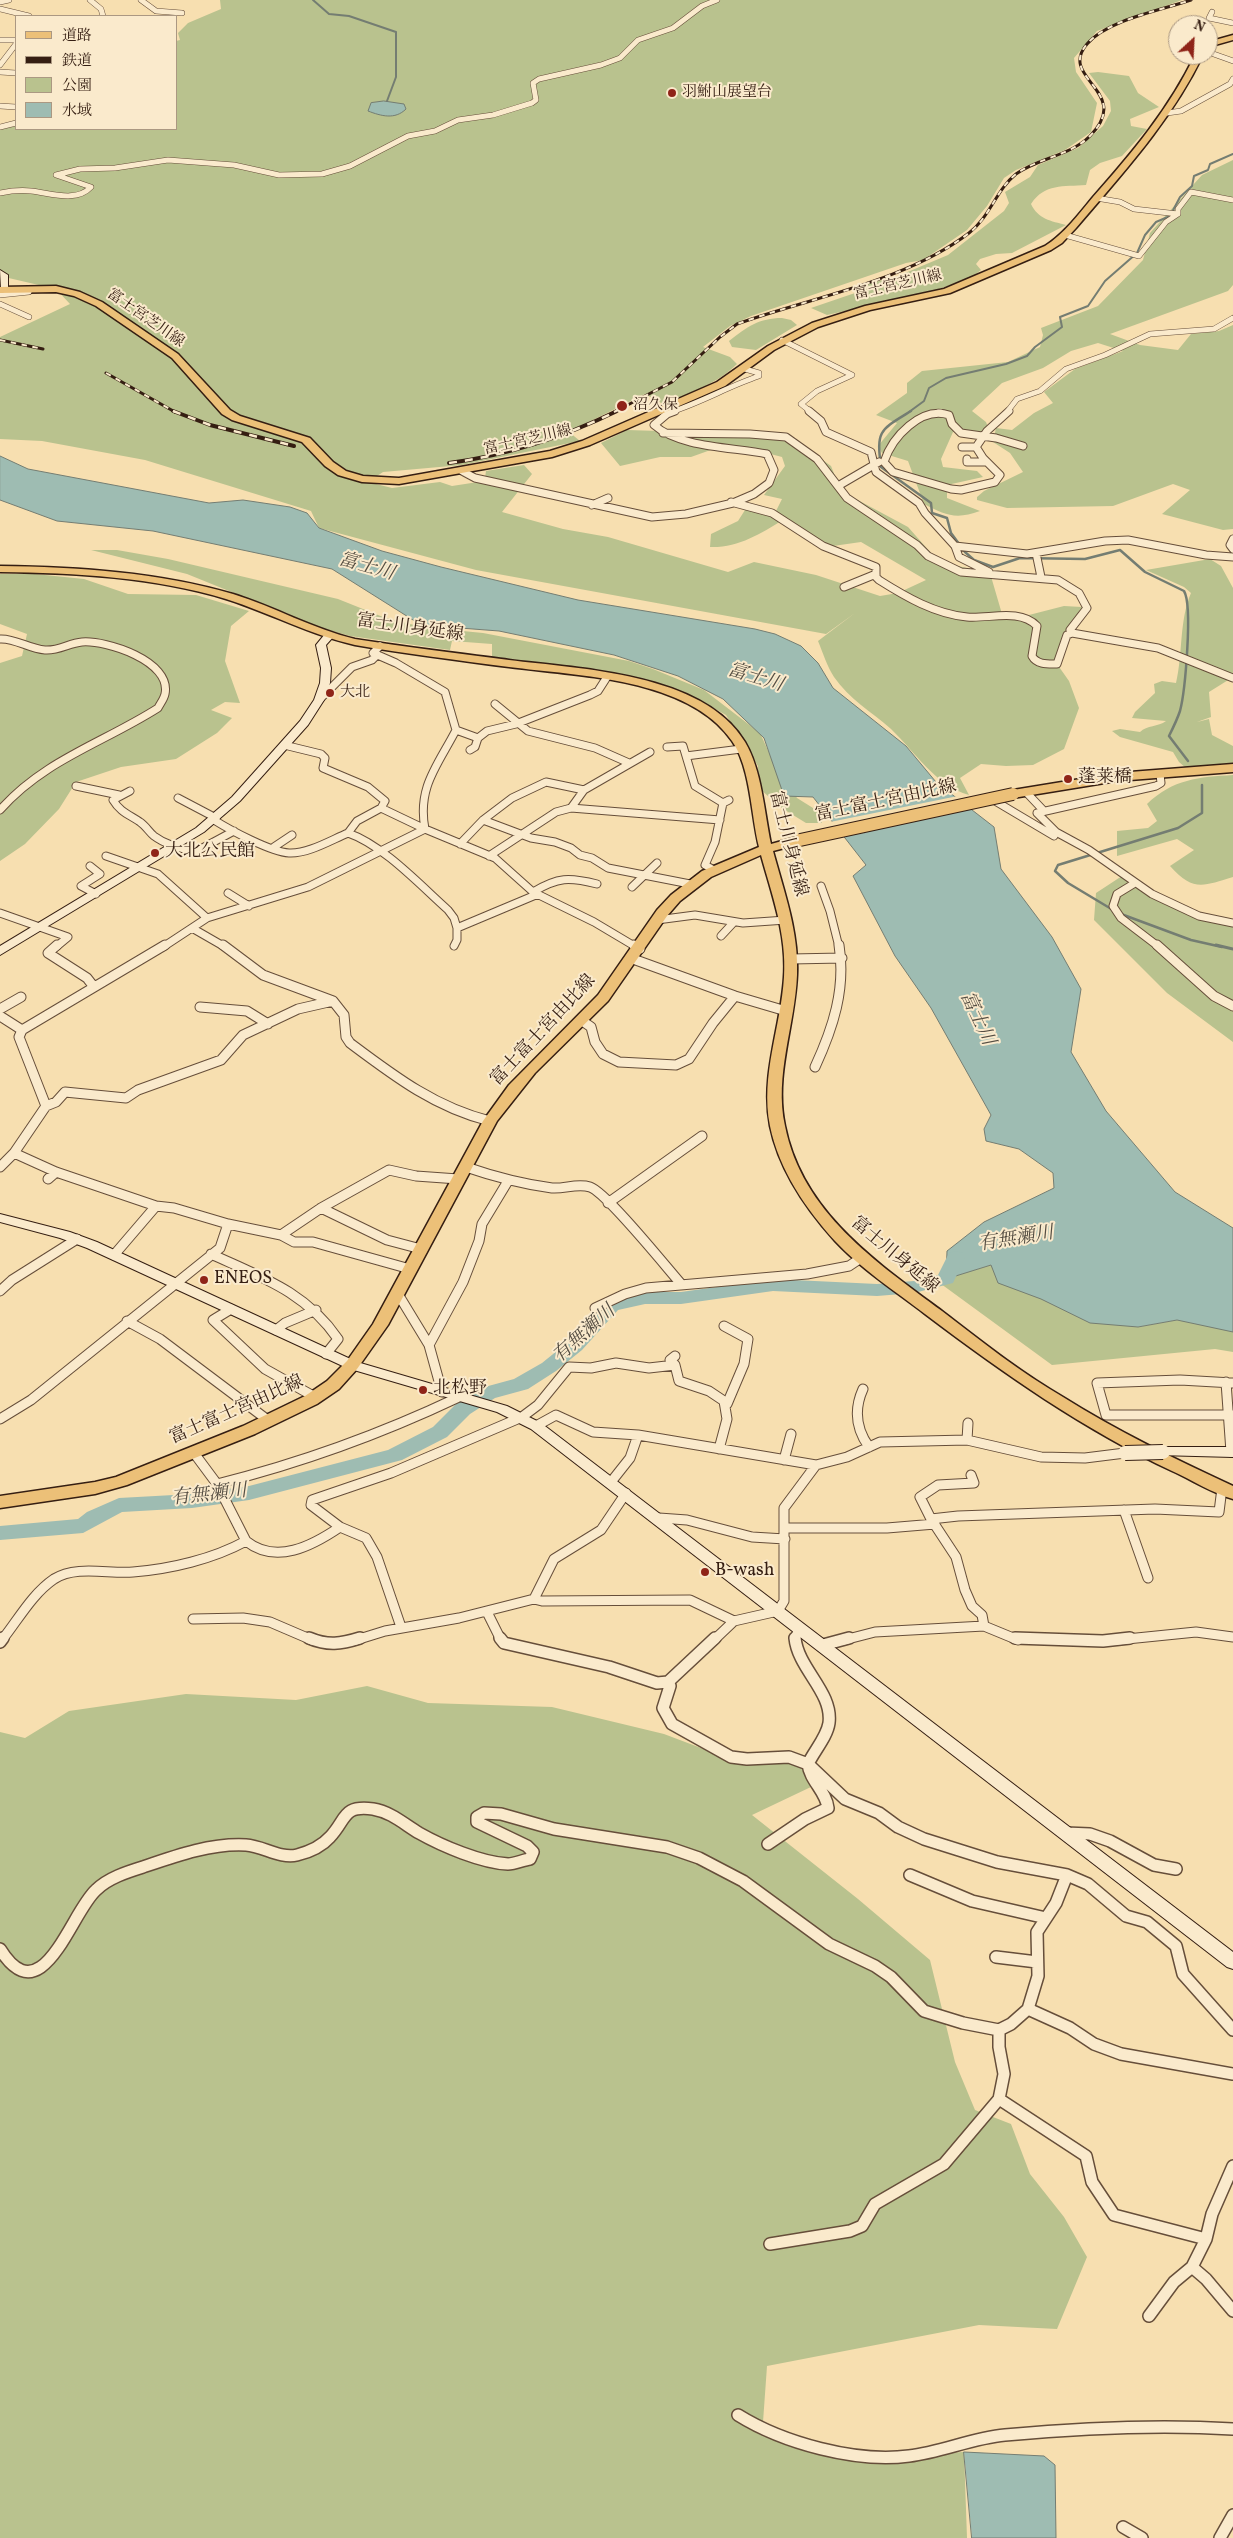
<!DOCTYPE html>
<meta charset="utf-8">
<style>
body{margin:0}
#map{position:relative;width:1233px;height:2538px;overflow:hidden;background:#f7dfb0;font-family:Vollkorn,"Noto Serif JP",serif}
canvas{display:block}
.legend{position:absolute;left:15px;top:15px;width:162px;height:115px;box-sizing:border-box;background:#faeacc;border:1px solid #ab9882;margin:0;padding:6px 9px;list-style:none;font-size:15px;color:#351e12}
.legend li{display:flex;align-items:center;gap:10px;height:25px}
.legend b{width:25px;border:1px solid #ab9882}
.north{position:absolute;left:1168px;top:15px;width:50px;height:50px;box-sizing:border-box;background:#faeacc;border:1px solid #ab9882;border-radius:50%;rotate:25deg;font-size:14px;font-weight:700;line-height:20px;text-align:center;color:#351e12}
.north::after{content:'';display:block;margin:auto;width:18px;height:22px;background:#8f2418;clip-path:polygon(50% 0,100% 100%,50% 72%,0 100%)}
</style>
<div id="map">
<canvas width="1233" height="2538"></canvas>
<ul class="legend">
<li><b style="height:6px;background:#ecc078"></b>道路</li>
<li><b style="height:6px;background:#351e12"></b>鉄道</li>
<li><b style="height:14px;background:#b9c28e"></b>公園</li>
<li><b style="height:14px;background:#9ebcb2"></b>水域</li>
</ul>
<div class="north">N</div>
</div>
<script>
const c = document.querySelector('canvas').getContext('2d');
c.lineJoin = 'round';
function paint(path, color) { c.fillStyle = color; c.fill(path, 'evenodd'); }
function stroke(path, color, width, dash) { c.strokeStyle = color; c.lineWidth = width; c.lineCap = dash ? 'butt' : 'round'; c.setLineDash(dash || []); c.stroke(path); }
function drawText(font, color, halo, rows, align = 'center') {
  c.font = font + ' Vollkorn,"Noto Serif JP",serif'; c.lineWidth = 4; c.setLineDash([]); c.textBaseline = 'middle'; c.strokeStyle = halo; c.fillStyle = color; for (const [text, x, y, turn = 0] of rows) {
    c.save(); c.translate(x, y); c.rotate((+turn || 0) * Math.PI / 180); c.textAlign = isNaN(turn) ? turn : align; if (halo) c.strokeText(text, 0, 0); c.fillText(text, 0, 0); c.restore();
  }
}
paint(new Path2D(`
 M220,0H1182L1097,31L1074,58L1076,72L1097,103L1091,132L1065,150L1016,170L1004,178L987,206L967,230L923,260L906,263L751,316L730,326L703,347L730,357L737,364C717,384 689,393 663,404L645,394L569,432L580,441L462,465L383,472L368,482L392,488L440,482L452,486L478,482L485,478L486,471L524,465L532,474L502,512L563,529L608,537L728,572L754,562L816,575L880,596L898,593L926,580L861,542L826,547L783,520C760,534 738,548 710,547L711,534L738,521L745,510L776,511L782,499L764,495L785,466L782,457L744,447H719L691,457H660L620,466L601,443L627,430L788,435L831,466L841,491L908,527L939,562L990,573L1002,614L1029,615L1064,606L1082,607L1065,633L1057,664L1069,681L1079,708L1064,749L1033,765L1006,766L981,764L960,778L969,795C936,786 915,752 891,729C872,712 849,699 834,677C827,666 823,653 818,641L855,613L826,634L476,570L319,528L311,511L145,460L42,441L0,439V337L70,304L56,289L0,276V128L16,126V129H176V41L180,40L178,33L188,23L221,9Z
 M1098,72L1129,76L1138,93L1159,107L1130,119L1131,126L1147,129L1122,156L1100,163L1090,170L1086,185C1063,187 1045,183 1031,204C1038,219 1051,221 1066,225L1012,253L996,254L980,259L976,264L981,270L971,278L927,293L827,315L811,308L855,293L867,284L898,276L948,255L1004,211L1009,203L1005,192L1030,177L1038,165L1078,148L1103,126L1111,111L1110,101L1089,73Z
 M1233,160V285L1228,291L1110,334L1140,345L1178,350L1191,334L1219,331L1233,325V529L1223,530L1162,514L1190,490L1173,484L1113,506L1007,508L977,500V497L984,491L1023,472L1010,453L993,442L996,428L1012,430L1034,413L1053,403L1044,392L1075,369L1123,351L1098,343L1071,351L1043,368L1002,383L972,411L986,422L991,435L953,432L941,459L943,467L977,471L983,477L947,485V498L980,511C956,520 945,515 924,504L908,461L882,453L878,446L897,423L876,415L907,393V383L922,371L1008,362L1040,347L1043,335L1041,328L1098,306L1143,260L1150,233L1202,175Z
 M782,318L791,320L797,325L756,350L732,347L729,341C747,327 759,318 782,318Z
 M91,550H117L168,559L338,599L383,617L422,627L483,633L629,661L653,669L704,690L760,733L771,757L797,798L821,813L822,823H806L780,807L758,787V766L726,715L688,694L649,682L492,657V644L452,641L450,650L350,636L318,627L187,574Z
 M1210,559L1221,566L1233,588V677L1209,692L1211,717L1197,722L1209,719L1212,735L1233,746V766L1186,768L1179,762L1173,752L1120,737L1112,731L1120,729L1140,732C1147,725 1158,727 1166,721L1132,718L1135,712L1155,693L1154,684L1162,681L1176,683C1183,654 1179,621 1191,593L1184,587L1146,570Z
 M0,574H35L84,579L128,594L196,595L249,611L231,626L225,661L240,703L225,702L211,710L232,718L217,733L176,759L121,767L76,782L59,809L25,844L0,861V663L22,656L27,634L0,624Z
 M1233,775V877C1203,886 1193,892 1170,866L1194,850L1177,839L1117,856V831L1148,828L1157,821L1147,804C1173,779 1199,777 1233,775Z
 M1122,876L1199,916L1233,923V1042L1167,993L1094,920L1096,893Z
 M991,1265L1138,1327L1177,1320L1233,1330V1352L1215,1349L1052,1365L937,1281Z
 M367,1686L428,1703L552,1707L664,1734L730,1759L799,1763L813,1786L752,1815L858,1899L930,1960L955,2062L975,2110L1011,2124L1030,2174L1064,2217L1087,2257L1057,2329L979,2325L767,2366L762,2436L882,2456L964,2452L967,2538H0V1732L25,1738L69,1711L186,1694L296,1700Z`), '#b9c28e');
const water = new Path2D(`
 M384,101L404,104L406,109C395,120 381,116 368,111L371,103Z
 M0,456L28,469L209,503L243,500L290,507L307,513L319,528L382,551L441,567L578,600L755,629L775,634L801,646L818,663L833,688L906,746L936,782L994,827L1001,869L1052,937L1081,989L1071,1052L1106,1111L1175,1192L1233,1228V1332L1177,1320L1138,1327L1090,1323L1041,1299L998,1283L991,1265L946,1279L947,1251L984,1222L1054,1188L1053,1173L1019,1149L986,1141L984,1129L991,1115L931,1008L895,956L853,876L866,865L813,797L784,796L764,738L723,699L678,676L614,655L499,631L421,625L332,569L153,531L57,521L0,500Z
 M964,2452L1044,2456L1055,2465L1056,2538H972Z`);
paint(water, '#9ebcb2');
stroke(water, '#747d72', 1);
paint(new Path2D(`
 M958,796L968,804L838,832L830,822Z`), '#f7dfb0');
stroke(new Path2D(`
 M313,0L329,14L349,16L396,32V77L387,101
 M909,412L924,401L929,388L946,378L1006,364L1027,356L1035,347L1062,327L1060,317L1088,306L1105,281L1137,253L1145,235L1156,222L1170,216L1180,197L1192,186L1194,176L1208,170L1210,164L1233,154`), '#747d72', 2);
stroke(new Path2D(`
 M911,411C880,430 876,430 881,467L931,503L932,513L947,518L951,533L965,552L974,560L993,567L1020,558L1085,559L1120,550L1145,572L1184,591C1193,606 1185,692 1180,711C1177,720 1173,728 1169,736L1188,761
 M1113,910L1068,883L1055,871L1058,865L1178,828L1202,813V785
 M1121,914L1191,940L1222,947`), '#747d72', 2.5);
stroke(new Path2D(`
 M1216,945L1233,949`), '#747d72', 3);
paint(new Path2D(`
 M956,1251L963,1253L965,1257L953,1283L914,1293L877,1296L773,1291L681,1304H645L618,1310L582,1350L556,1371L528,1389L495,1398L470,1414L447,1437L402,1460L249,1500L192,1508L122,1512L83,1533L0,1540V1526L78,1519L87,1512L119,1498L192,1494L249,1486L388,1450L433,1427L456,1404L481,1388L514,1379L542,1363L568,1342L605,1301L645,1292H681L773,1279L877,1284L914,1281L938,1275L949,1253Z`), '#9ebcb2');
const streetFar3 = new Path2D(`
 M90,0L101,9L103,16
 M141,0L156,11L182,13
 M0,2L9,0
 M0,9L29,16
 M1212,12L1209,18L1233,23
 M0,40H16
 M1208,52L1233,61
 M0,65L16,44
 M0,72L16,73
 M0,106L16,107
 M1167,113L1181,111L1230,84L1233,79
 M0,127L16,123
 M0,193C10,191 21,190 31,191C51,193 76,203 91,187L56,175L80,169L115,168L168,160L234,165L279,175L322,174L350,166L408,136L435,131L458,120L493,115L532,103L536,100L533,83L539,79L601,65L620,58L638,40L673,28L702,6L717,0
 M1096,198L1120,202L1134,209L1178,214
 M1065,235L1139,256L1166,222L1178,214V209L1191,192L1233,200
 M0,295L29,292
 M0,304L29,317
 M782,340L852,375L817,391L801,404L811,412
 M671,412C702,402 729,386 759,376V373L745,369
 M938,412H941
 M1007,412L1017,399L1040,391L1066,369L1105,355L1150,334L1214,329L1233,318`);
const streetFar2 = new Path2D(`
 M809,411L821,421L826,432L871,452L876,472L919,503L925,513L955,546L959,557L989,572
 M663,433L750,434L786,437L817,459L847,498L917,545L928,556L961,572L1058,580L1079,593L1087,608L1070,630L1072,633L1158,648L1233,678
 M962,447H976
 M967,459V462H987
 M884,462L893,472L951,489L961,490L995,482L1000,475L983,458L976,447L987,431L1009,411
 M884,462C892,437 921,406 949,415L952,424L961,433L996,438L1023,446
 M462,471L475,478L652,517L686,514L733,503L754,494L769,483L774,470L767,454C733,447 680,448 654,425L667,414L675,411
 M838,486L879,462
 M731,502L772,513L823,546L876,567V577L879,580C906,597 935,614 967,617C989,619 1020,608 1037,626L1032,656C1037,665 1048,664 1057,664L1067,635L1072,633
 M592,505L608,498
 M1233,539L1230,545L1233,549
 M955,546L1027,554L1105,541L1128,540L1206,555L1233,557
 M1036,553L1041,577
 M844,587L876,574
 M0,639C15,638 29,649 45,650C59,651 69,643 82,642C106,640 172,661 165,694C164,699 160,704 158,708C103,743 44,760 0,810
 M380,646L373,653L396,663L445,692L456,730C438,765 417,787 425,829L495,858L533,892L594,922L636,947
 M319,700L352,667L372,660L376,656
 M495,704L528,731L595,748L629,763
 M456,730L478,738
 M284,745L321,754L325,758L323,768L368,787L385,801L381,808
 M667,747L683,746L686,756
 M470,750L475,747L478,738L487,731L516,724L590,695L598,691L607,677
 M1160,774L1161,783L1156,786L1037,813L1056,832L1089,850L1152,894L1199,916L1233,923
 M76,786L119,795
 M130,791L113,800C120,812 130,815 140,822C146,826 149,832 154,836C166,845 181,848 195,852L234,831
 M1026,792L1043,810
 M178,798L216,818
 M990,798L1054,836
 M723,803L695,786L686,756L741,749
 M571,808L584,790L650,752
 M214,820C230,830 271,852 289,853C308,854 331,840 348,833C383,845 420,885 448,910L454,918L457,928
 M483,820L531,838L555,842L571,848L580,855L592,858L608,868L690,884
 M348,833L357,821L381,808L425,829
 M460,844L483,820L512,798L546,782L584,790
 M274,847L292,835
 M106,856L158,874L207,918
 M489,856L556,812L571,808L720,820
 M90,866L100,874L81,886L96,894
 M714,870L705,865L715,842L723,803L729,800
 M1135,883L1117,894L1113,906L1121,918L1159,947
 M821,886L830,911L839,947
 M632,887L657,863
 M533,892C558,877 569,877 597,884
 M228,893L249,906
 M0,913L68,937L56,947
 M657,920L695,915L743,923L786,920
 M192,928L225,947
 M721,936L734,922
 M454,946L457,940V928L538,894
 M163,947L207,918L308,887L425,829`);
const streetFar1 = new Path2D(`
 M57,945L48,953L87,978L94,987
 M223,945L263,975L333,1001L344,1015L346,1037L350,1043C394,1076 436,1108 490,1121
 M634,945L640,949
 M1157,945L1214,996L1233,1006
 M633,959L735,996L786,1011
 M791,959L842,958
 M200,1007L247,1011L268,1024
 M0,1009L21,997
 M0,1016L22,1030
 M581,1020L591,1027L595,1042L603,1054L619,1062L676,1065L689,1059L713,1023L735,996
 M815,1067C833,1028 846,989 839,945
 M46,1106L56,1102L65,1092L126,1098L138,1090L221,1060L243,1035L298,1009L333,1001
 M14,1153L56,1172L156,1206L174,1208L228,1224L281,1235L294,1242H313L410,1269
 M0,1167L14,1153L46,1106L19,1037L22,1030L165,945
 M466,1167C495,1177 522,1184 552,1188C565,1189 577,1183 590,1187C606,1192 667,1268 682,1285
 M48,1179L56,1172
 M608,1203L702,1136
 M321,1208L387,1240L421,1249
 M281,1235L321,1208L389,1170L416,1176L458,1179
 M211,1254C261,1277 306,1292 338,1339L326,1354
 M114,1255L156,1206
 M0,1291L12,1280L77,1239
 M398,1294L429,1345L442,1392
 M595,1308L625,1294L646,1288L807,1274L849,1266L861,1258
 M231,1309L213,1320L265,1369L315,1397
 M127,1321L160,1339L269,1421
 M724,1326L748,1339L744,1364L727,1404
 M276,1330L285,1323L316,1310
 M429,1345L463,1282L479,1241L482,1224L508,1181
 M675,1356L670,1360L675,1365L679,1381L709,1391L724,1401L727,1419L719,1449
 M1226,1382L1231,1452
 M1233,1383L1180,1380L1097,1383L1106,1415H1233
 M863,1389C854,1409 856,1429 869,1447
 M0,1419L31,1400L220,1248L228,1224
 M536,1426L556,1415L593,1432L638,1435L816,1465
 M967,1440L968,1423
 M784,1460L791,1434
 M611,1482L630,1458L638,1435
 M217,1484C301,1463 381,1434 459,1397
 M1124,1510L1148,1578
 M659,1518L687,1520L752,1537L785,1539
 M931,1519L920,1497L938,1485L974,1483L971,1475
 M340,1527L311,1505L312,1500L391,1473L522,1417L538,1405L569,1367L591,1368L616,1363L649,1368L675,1365
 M785,1528H887L935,1524
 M246,1541C276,1565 312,1546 340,1527L366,1538L377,1557L401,1627
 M534,1599L554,1559L601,1530L626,1493
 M487,1612L501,1640
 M193,1619L243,1618L270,1622L312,1640
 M2,1640C18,1620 32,1594 54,1579C76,1565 108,1574 133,1572C171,1569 213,1559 246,1541L217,1484L194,1453
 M356,1640L385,1631L459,1618L534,1599L542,1601L690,1600L734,1621
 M714,1640L734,1621L778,1611L784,1601V1508L816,1465L847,1457L880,1442L967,1440L1041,1457L1085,1458L1125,1453
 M795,1640L799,1627
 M844,1640L875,1632L984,1626
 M1018,1640L984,1626L982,1615L972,1606L965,1590L956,1557L931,1519L958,1516L1155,1509L1219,1512L1222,1488
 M1117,1640L1196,1632L1233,1637`);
const street = new Path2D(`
 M309,1638C328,1646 341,1644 360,1638
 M500,1638L504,1643L609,1667L657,1683L668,1682L670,1686L663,1708L672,1724L731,1757L747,1759L789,1757L808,1764L845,1799L879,1813L898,1827L924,1839L997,1862L1067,1875L1088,1884L1126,1916L1147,1922L1176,1946L1183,1974L1233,2030
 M1015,1638L1103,1641L1130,1638
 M0,1642L3,1638
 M823,1645L849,1638
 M668,1682L715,1638
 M1066,1833L1090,1834L1110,1841L1154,1865L1176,1869
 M768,1844L805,1819L828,1808C826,1791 810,1781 808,1764C814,1751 827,1737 829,1723C833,1692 798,1669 795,1638
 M910,1875L972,1901L1046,1918
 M0,1949C42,2017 71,1912 96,1890C108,1878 127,1872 143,1867C175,1856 211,1843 246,1845C263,1846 280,1859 297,1855C309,1852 322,1846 330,1837C347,1819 342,1805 373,1809C391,1812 404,1824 419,1833C442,1846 482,1863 508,1864C515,1864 523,1860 530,1859L533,1852L527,1846L477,1822V1817L484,1813L501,1814L554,1829L667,1847L699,1858L743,1881L829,1944L875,1966L891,1977L924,2011L963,2023L999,2030L1011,2024L1028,2009L1070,2028L1094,2044L1121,2054L1233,2074
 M996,1957L1037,1962
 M1028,2009L1038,1976L1037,1932L1056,1903L1067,1875
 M999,2099L1086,2156L1092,2182L1114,2215L1206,2239
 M1233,2166L1212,2214L1206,2239L1192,2267L1206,2279L1233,2311
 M770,2244L850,2231L862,2226L875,2204L944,2164L999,2099L1004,2074L999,2047V2030
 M1149,2316L1174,2282L1192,2267
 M738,2415C783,2443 856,2463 909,2456C942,2452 972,2438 1005,2435C1081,2428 1157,2424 1233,2429
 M1123,2527L1142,2538
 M1220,2538L1233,2515`);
const secondary = new Path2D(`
 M0,270L8,275V291L1,289Z
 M329,633L334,636L326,645L331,668L330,683L324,700L308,725L240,801L204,832L0,955V946L196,828L232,797L300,721L314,700L320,683L321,668L316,645L325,634Z
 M0,1214L70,1232L97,1242L357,1362L507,1406L541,1423L1233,1952V1969L1227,1967L531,1429L497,1412L347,1368L87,1248L60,1238L0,1222Z
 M1163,1447H1233V1457L1158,1455L1156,1452Z`);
const primary = new Path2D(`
 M1233,35V40L1208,47V42Z
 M1195,55H1203C1171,121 1123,173 1076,228L1062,243L1051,250L950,293L870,310L818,327L774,350L725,386L590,445L552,457L399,484L362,482L338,475L325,466L302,442L232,420L222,414L172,358L96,306L74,296L56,292L0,293V287L56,286L80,292L102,302L178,354L230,410L240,416L310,438L333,462L346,471L363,476L399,478L550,451L582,441L717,382L768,346L812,323L865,306L944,289L1045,246C1064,234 1078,215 1093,197C1132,153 1169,109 1195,55Z
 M0,566C78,567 158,572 233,594C275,607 313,629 355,639C406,647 457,653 509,660C580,669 704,673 745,742C762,771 764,811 771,844L800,836L806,840L804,843L773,851C784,892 799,932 797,975C795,1026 774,1075 785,1126C802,1212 876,1262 942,1311C981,1341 1020,1372 1063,1397C1117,1431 1175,1459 1233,1486V1499C1212,1493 1192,1480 1172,1471C1083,1429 1003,1373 925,1314C895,1291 861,1269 835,1241C806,1209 779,1170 770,1126C760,1075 781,1027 784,977C787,935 772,895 761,855L711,877L680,901L667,916L608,1001L535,1073L497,1121L388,1325L357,1369L339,1389L317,1404L255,1434L127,1485L95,1494L0,1508V1496L95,1482L116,1477L243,1426L305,1396L327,1381L347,1361L373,1324L483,1121L509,1085L598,995L657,910L671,895L702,871L759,847C751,816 751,768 732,741C689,678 578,676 509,667C457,660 406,654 355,645C310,635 270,613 226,599C153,577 76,573 0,572Z
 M1233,764V772L1117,781L1013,798L1007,794L1013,790L1117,773Z`);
stroke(streetFar3, '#664e3a', 6);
stroke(streetFar2, '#664e3a', 9);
stroke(streetFar1, '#664e3a', 11);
stroke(street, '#664e3a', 14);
stroke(secondary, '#351e12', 2);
stroke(primary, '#351e12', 3);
stroke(streetFar3, '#faeacc', 5);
stroke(streetFar2, '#faeacc', 7);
stroke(streetFar1, '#faeacc', 9);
stroke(street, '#faeacc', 11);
paint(secondary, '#faeacc');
paint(primary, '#ecc078');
const railFar1 = new Path2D(`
 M0,340L43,349
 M106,373L175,412
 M614,412L672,382L720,337L737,324C812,297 905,282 969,233C990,217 996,190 1016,174C1038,158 1070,156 1090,136C1134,91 1057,79 1087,44C1107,20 1162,10 1191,0`);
const rail = new Path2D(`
 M173,411L210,425L294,446
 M449,463C509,455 562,438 617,411`);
stroke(railFar1, '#351e12', 3);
stroke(rail, '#351e12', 4);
stroke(railFar1, '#faeacc', 2, [5.5]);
stroke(rail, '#faeacc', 2.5, [8]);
const secondaryBridge = new Path2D(`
 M1125,1453L1163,1452`);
const primaryBridge = new Path2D(`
 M800,840L1013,794`);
stroke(secondaryBridge, '#351e12', 16, []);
stroke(primaryBridge, '#351e12', 14, []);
stroke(secondaryBridge, '#faeacc', 14);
stroke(primaryBridge, '#ecc078', 12);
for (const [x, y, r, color] of [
 [672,93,5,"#8f2418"],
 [622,406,6,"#8f2418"],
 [330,693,5,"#8f2418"],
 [1068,779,5,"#8f2418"],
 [155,853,5,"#8f2418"],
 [204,1280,5,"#8f2418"],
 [423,1390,5,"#8f2418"],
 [705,1572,5,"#8f2418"]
]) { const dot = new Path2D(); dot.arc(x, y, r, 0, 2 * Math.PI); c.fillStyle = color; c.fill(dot); stroke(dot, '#faeacc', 2); }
drawText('15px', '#351e12', '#faeacc', [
 ["羽鮒山展望台",682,93],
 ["沼久保",633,406],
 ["大北",340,693]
], 'left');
drawText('15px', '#351e12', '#faeacc', [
 ["富士宮芝川線",898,286,-13],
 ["富士宮芝川線",145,319,35],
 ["富士宮芝川線",528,441,-13]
]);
drawText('18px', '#351e12', '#faeacc', [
 ["富士川身延線",410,629,8],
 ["富士富士宮由比線",886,802,-12],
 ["富士川身延線",787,844,76],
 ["富士富士宮由比線",544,1031,-47],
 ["富士川身延線",894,1256,40],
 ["富士富士宮由比線",237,1411,-24]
]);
drawText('18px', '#351e12', '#faeacc', [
 ["蓬莱橋",1078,779],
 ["大北公民館",165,853],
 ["ENEOS",214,1280],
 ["北松野",433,1390],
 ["B-wash",715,1572]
], 'left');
drawText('italic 19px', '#544d42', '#faeacc', [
 ["富士川",366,568,16],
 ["富士川",755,679,17],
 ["富士川",976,1019,65],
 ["有無瀬川",1016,1240,-9],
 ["有無瀬川",585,1335,-42],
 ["有無瀬川",209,1496,-6]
]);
</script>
